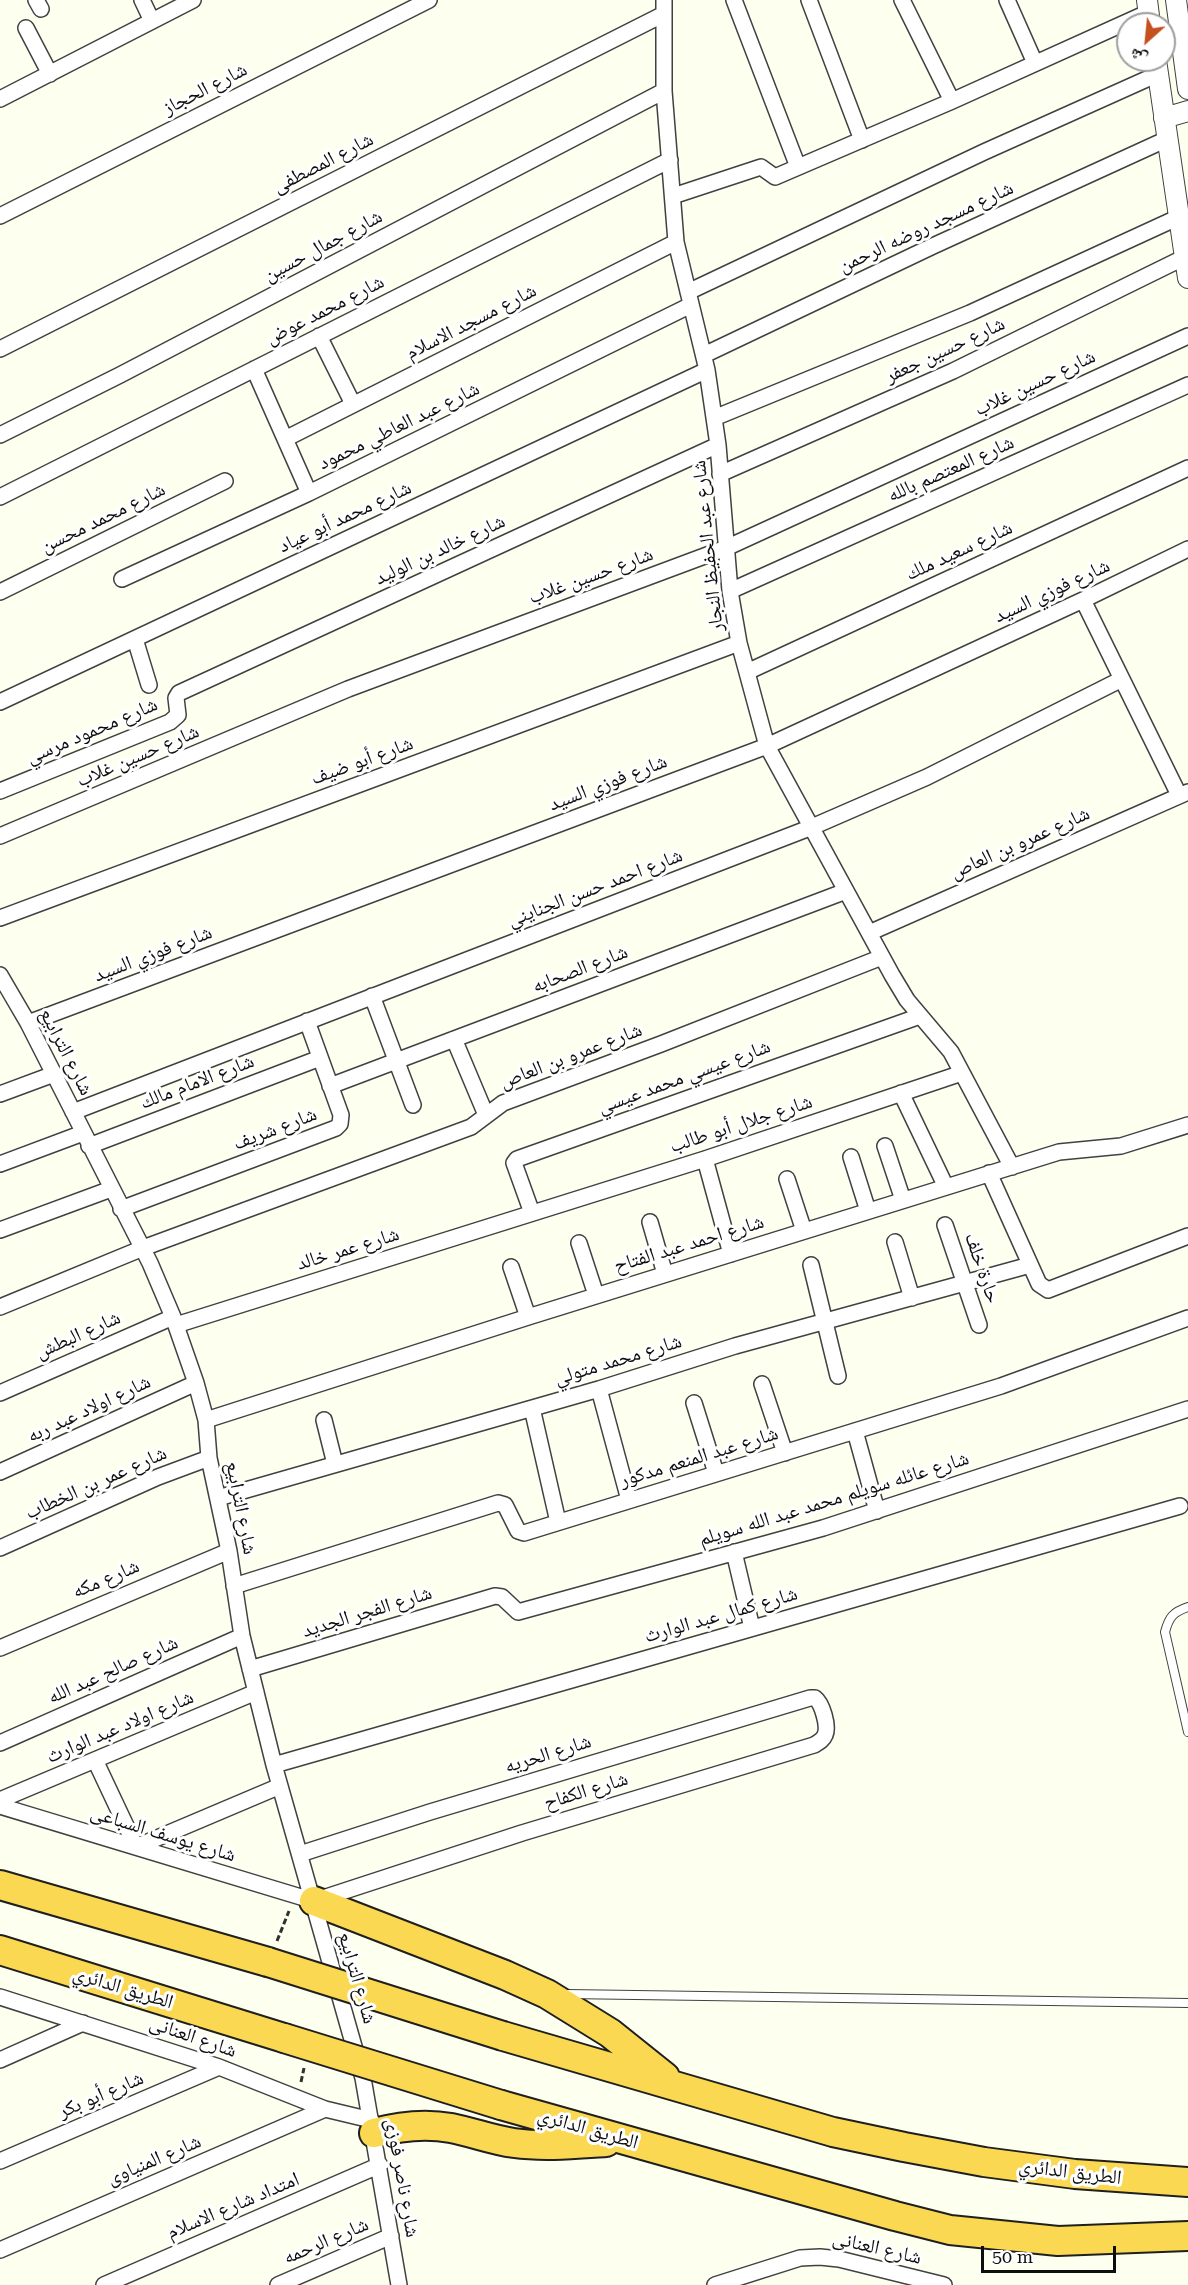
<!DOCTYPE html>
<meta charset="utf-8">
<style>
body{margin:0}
#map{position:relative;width:1188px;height:2285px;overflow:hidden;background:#fdffef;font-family:"Roboto Serif","Noto Naskh Arabic",serif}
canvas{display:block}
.north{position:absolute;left:1116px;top:12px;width:60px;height:60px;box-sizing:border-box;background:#fff;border:2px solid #9f9f9f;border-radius:50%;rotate:207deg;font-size:16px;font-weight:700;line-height:24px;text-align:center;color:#0e0e0e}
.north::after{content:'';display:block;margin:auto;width:21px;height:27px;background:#c54f1f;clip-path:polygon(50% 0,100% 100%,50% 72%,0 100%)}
.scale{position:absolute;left:981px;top:2246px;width:135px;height:27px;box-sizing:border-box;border:3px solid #0e0e0e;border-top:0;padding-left:8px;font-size:18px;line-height:21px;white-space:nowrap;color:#0e0e0e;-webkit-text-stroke:4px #fff;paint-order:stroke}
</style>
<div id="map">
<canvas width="1188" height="2285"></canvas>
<div class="north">ش</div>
<div class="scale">50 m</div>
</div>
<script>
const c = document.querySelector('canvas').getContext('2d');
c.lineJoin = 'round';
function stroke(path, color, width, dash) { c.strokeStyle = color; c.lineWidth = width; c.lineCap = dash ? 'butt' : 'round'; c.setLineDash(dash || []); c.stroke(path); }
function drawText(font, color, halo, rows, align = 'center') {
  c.font = font + ' "Roboto Serif","Noto Naskh Arabic",serif'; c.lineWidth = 6; c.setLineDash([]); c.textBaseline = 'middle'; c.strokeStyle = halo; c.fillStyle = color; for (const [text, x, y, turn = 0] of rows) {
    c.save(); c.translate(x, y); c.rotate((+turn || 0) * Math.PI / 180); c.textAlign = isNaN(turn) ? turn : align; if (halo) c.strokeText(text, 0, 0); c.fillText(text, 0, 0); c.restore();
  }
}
const service = new Path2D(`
 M1188,1607C1173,1612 1169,1617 1165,1632L1188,1732
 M566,1994L1188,2003`);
const minor = new Path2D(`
 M36,0L41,9
 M142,0L152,21
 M664,0V91L676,242L707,370L718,445L730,591L739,643L767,746L892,975L907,1000L951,1052L1012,1167
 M734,0L798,167
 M809,0L862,140
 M902,0L952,101
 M1007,0L1035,63
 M26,28L50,74
 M0,99L193,0
 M673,196L761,167L775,177L952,101L1149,12
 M0,216L429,0
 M688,292L984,152L1158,74
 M319,336L353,404
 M0,349L664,14
 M704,355L933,246L1167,139
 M254,369L309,493
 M714,418L970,313L1179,217
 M0,435L120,375L664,91
 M285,439L676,242
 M720,474L953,371L1185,257
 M0,497L670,160
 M122,579L309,493L691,305
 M730,591L1188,385
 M0,592L225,481
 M1083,600L1179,795
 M135,639L149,685
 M747,672L1188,468
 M0,702L707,370
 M0,791L170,722L178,715L176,698L179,693L718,445
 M0,836L348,689L726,548L1188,336
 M0,918L739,643
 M869,933L1188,792
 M0,975L28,1023L150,1263L173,1317L196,1383L206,1420L209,1458L229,1551L242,1636L274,1765L363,2078L399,2285
 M372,996L413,1105
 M28,1023L767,746L1083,600L1188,549
 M454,1039L486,1115
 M330,1086L846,891
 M901,1093L946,1187
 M0,1094L54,1074
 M73,1112L812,827L927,777L1122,679
 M89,1146L320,1058
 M885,1146L903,1200
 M851,1157L868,1211
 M705,1159L731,1254
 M0,1164L83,1133
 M989,1173L1039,1284L1048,1290L1188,1236
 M787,1179L804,1231
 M121,1209L336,1128L340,1124L341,1115L307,1021
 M532,1213L514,1163L517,1159L920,1016
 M650,1222L665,1274
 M945,1225L979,1325
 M0,1230L111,1189
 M895,1242L912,1298
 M579,1243L596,1295
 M811,1265L838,1376
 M511,1267L528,1317
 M0,1307L143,1248L471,1127L503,1103L661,1044L882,957
 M176,1325L705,1159L962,1073
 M762,1384L785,1453
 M599,1389L629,1500
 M0,1393L173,1317
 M694,1403L716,1473
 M532,1408L558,1522
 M206,1420L528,1317L1059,1152L1121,1146L1188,1125
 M324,1420L335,1464
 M855,1431L877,1511
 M0,1472L196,1383
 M218,1498L599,1389L735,1346L1030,1265
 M0,1548L158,1477L209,1458
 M734,1552L752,1628
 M234,1586L498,1503L505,1505L518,1531L524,1533L1001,1386L1188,1318
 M0,1648L229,1551
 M250,1669L495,1596L502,1597L518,1612L823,1528L1188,1409
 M0,1743L242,1636
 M95,1760L136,1847L280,1786
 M274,1765L1180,1506
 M0,1800L256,1692
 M0,1806L314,1901L522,1833L814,1745C819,1742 823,1740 825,1735C829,1726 822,1703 815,1698H810L430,1812L300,1854
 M0,1997L219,2067L325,2109L371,2120
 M0,2060L83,2023
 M0,2161L219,2067
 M0,2250L325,2109
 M104,2285L380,2165
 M278,2285L391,2236
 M715,2285L800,2258L820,2257L839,2259L944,2285`);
const tertiary = new Path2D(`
 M1147,0L1150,24
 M1176,0L1188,89
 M1156,60L1188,278
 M1164,118L1188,111`);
const motorway = new Path2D(`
 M0,1885L268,1962
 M314,1901L505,1975L547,1994L610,2033L665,2077
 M0,1950L284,2038
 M503,2036L833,2132L904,2147L984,2162L1075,2174L1188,2182
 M501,2105L895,2216L950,2230L1058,2241L1188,2236
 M374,2133C400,2126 425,2123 451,2128C472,2132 492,2140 514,2143C544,2147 575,2144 606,2142`);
stroke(service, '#414141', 10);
stroke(minor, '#414141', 18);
stroke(tertiary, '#414141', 22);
stroke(motorway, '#1f1f1f', 32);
stroke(new Path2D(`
 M277,1941L289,1911
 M301,2082L304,2068`), '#303030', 3, [6, 3]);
stroke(service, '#fff', 8);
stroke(minor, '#fff', 15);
stroke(tertiary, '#fff', 20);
stroke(motorway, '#fbd851', 28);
const motorwayBridge = new Path2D(`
 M268,1962L503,2036
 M284,2038L501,2105`);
stroke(motorwayBridge, '#1f1f1f', 32, []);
stroke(motorwayBridge, '#fbd851', 28);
drawText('20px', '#0e0e0e', '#fff', [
 ["شارع الحجاز",205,89,-27],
 ["شارع المصطفى",323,163,-27],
 ["شارع مسجد روضه الرحمن",926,227,-25],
 ["شارع جمال حسين",323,246,-28],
 ["شارع محمد عوض",325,310,-27],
 ["شارع مسجد الاسلام",471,322,-27],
 ["شارع حسين جعفر",945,350,-25],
 ["شارع حسين غلاب",1035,383,-25],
 ["شارع عبد العاطي محمود",399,426,-26],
 ["شارع المعتصم بالله",951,469,-24],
 ["شارع محمد أبو عياد",345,517,-25],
 ["شارع محمد محسن",103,518,-26],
 ["شارع عبد الحفيظ النجار",708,546,-96],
 ["شارع خالد بن الوليد",440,550,-25],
 ["شارع سعيد ملك",959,551,-25],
 ["شارع حسين غلاب",591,576,-20],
 ["شارع فوزي السيد",1052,591,-25],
 ["شارع محمود مرسي",92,731,-23],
 ["شارع حسين غلاب",138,756,-23],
 ["شارع أبو ضيف",362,761,-20],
 ["شارع فوزي السيد",608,783,-21],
 ["شارع عمرو بن العاص",1020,843,-24],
 ["شارع احمد حسن الجنايني",595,888,-21],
 ["شارع فوزي السيد",153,954,-21],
 ["شارع الصحابه",580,969,-21],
 ["شارع الترابيع",66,1052,63],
 ["شارع عمرو بن العاص",571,1056,-21],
 ["شارع عيسي محمد عيسي",684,1077,-20],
 ["شارع الامام مالك",197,1082,-21],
 ["شارع جلال أبو طالب",741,1124,-18],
 ["شارع شريف",275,1129,-21],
 ["شارع احمد عبد الفتاح",689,1244,-17],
 ["شارع عمر خالد",348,1249,-17],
 ["حارة خلف",982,1268,71],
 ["شارع البطش",78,1335,-24],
 ["شارع محمد متولي",618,1360,-17],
 ["شارع اولاد عبد ربه",89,1409,-25],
 ["شارع عبد المنعم مدكور",699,1457,-17],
 ["شارع عمر بن الخطاب",96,1483,-24],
 ["شارع عائله سويلم محمد عبد الله سويلم",834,1499,-17],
 ["شارع الترابيع",241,1508,79],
 ["شارع مكه",106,1579,-23],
 ["شارع الفجر الجديد",367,1612,-17],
 ["شارع كمال عبد الوارث",721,1615,-16],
 ["شارع صالح عبد الله",113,1670,-24],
 ["شارع اولاد عبد الوارث",120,1727,-23],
 ["شارع الحريه",548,1754,-17],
 ["شارع الكفاح",586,1791,-17],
 ["شارع يوسف السباعى",163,1834,17],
 ["شارع الترابيع",357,1978,74],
 ["الطريق الدائري",123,1988,17],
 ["شارع العنانى",193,2037,19],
 ["شارع أبو بكر",101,2095,-23],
 ["الطريق الدائري",588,2129,16],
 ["شارع المنياوى",154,2160,-23],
 ["الطريق الدائري",1070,2172,7],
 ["شارع ناصر فوزى",402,2178,80],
 ["امتداد شارع الاسلام",233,2206,-23],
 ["شارع الرحمه",326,2241,-23],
 ["شارع العنانى",877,2248,13]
]);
</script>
